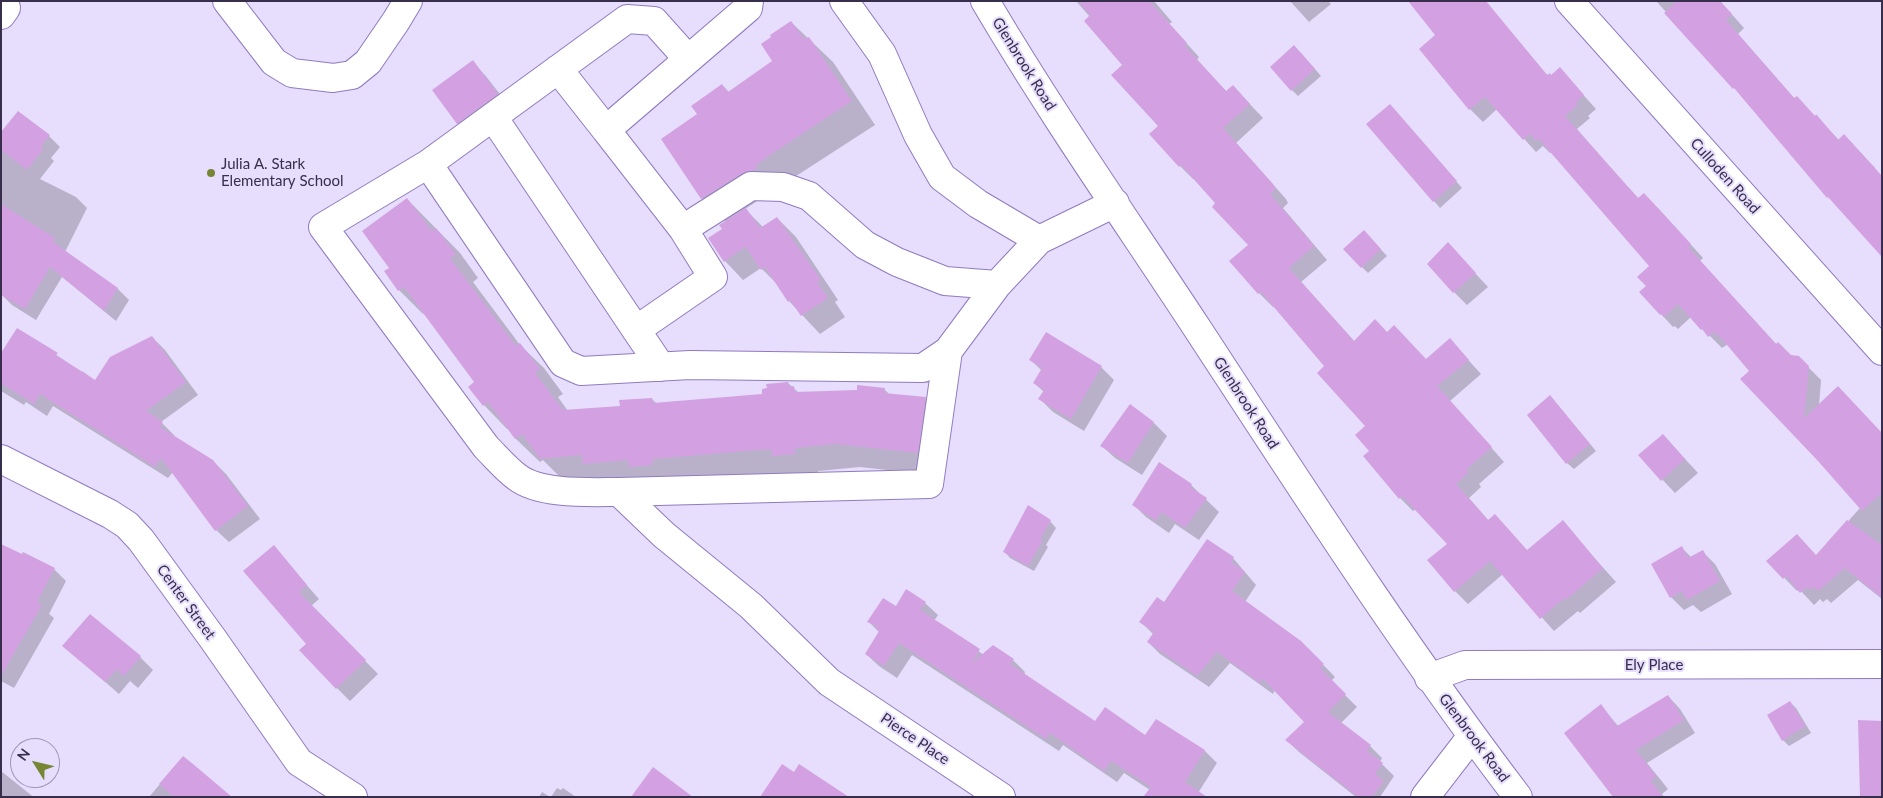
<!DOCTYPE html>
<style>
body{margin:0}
#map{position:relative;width:1883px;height:798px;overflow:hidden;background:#e6defc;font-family:Lato,sans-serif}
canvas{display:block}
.frame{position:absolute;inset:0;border:2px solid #372e4b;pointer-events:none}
.north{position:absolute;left:10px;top:738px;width:50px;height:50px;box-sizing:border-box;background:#e6defc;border:1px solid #a098b5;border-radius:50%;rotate:306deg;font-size:14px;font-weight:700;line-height:20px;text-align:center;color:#372e4b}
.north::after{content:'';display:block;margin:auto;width:18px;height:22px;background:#778634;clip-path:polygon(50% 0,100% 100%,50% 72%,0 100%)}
</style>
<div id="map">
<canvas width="1883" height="798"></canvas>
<div class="frame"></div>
<div class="north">N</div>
</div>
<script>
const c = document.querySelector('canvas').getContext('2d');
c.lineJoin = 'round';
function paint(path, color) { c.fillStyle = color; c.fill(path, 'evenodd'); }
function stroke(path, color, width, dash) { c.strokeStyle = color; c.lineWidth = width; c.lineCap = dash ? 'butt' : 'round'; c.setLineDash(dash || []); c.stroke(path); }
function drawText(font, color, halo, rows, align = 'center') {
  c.font = font + ' Lato,sans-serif'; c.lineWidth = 4; c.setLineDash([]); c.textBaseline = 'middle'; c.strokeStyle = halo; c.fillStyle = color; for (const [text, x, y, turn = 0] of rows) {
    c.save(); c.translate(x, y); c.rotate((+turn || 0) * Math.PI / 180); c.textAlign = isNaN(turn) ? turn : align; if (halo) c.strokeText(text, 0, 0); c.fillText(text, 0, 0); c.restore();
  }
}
paint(new Path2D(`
 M1076,1H1154L1172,22L1169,24L1199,57L1197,60L1227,92L1233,86L1246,100L1263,118L1236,143L1286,199L1288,203L1283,208L1327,260L1301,282L1355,342L1388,333L1426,361L1450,340L1481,374L1450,401L1504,462L1479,484L1481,487L1469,498L1489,521L1528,551L1562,522L1616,582L1580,613L1578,611L1554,631L1503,574L1468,604L1455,591L1448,544L1416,509L1413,511L1400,498L1370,451L1367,427L1326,367L1274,306L1273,307L1259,293L1231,261L1250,246L1217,204L1195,178L1193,179L1180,166L1160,126L1124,65L1090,17Z
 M1290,1H1328L1331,4L1309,22Z
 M1485,1L1548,76H1552L1560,69L1596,109L1588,116L1590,118L1577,129L1609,166L1639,199L1657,207L1703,258L1700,261L1777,345L1791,357H1798L1821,380L1819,406L1882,435V599L1858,580L1831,603L1827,599L1823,602L1820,599L1814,605L1799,589L1797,591L1768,561L1817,556L1860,508L1728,344L1722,348L1691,317L1678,329L1675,326L1673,327L1661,314L1647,286L1650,266L1552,152L1550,153L1543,146L1536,152L1497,109L1483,122L1470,109L1437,36Z
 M1656,1H1720L1744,28L1738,34L1795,99L1815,117L1816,116L1839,140L1844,135L1876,169L1748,102Z
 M791,22L833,62L875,125L745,209L763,227L777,218L796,237L838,300L835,302L845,317L820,334L789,301L779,286L761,268L743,280L725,261L723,229L726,222L702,198L698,115L722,85L729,92L774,61Z
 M1301,53L1321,76L1298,96L1292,90Z
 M472,62L485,75L510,107L470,136L457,123Z
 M1396,112L1462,188L1440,208L1368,124Z
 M1,135L49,136L60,147L51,158L54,161L40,179L76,197L87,208L65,252L118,289L129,300L116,321L62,277L36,320L12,305L1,294Z
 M407,199L460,253L478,278L473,282L520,345L544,368L563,394L558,397L568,411L621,407L652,399L657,404L764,395L788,383L799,393L884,389L890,395L925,399L949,422L941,476L860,467L818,471V477L797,479L790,473L675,482H565L543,460L540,462L516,439L509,428L507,429L484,405L476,383L424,313L423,314L399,290L386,272L391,268Z
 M1370,238L1387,256L1368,273L1362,267Z
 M1448,244L1488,287L1467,305L1454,292Z
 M18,329L96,382L152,337L165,350L198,395L161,422L175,436L174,437L213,461L226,474L260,519L229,542L216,530L173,472L168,478L53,406L47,416L26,402L24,405L1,391V355Z
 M1031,360L1101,367L1114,380L1084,431L1053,412L1040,399L1044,392L1034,383L1042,371Z
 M1550,396L1596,451L1574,469L1567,463Z
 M1131,406L1154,423L1167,436L1142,475L1115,458L1102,446Z
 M1663,435L1698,473L1675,493L1640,456Z
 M1160,464L1191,485L1219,512L1199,540L1175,524L1169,533L1146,517L1133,504Z
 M1050,521L1056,528L1046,545L1048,547L1034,571L1010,558L1004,551Z
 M273,547L319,599L311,606L378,674L350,701L337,688L307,644Z
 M1682,548L1691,557L1702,551L1715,564L1732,594L1701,612L1693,605L1684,610L1671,597Z
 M1233,558L1256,585L1245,602L1301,642L1335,677L1331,681L1357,707L1341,723L1370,746L1382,758L1380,762L1394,776L1380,797H1356L1299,752L1287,740L1306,722L1275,690L1273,694L1230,663L1209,687L1160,654L1148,642L1153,634L1141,622L1164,604Z
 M54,569L66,581L49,614L54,618L14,688L1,681V613Z
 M925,603L938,615L934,621L984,655L1013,660L1025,672L1024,675L1095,723L1146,737L1156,721L1205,751L1217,763L1198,793L1150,790L1124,773L1117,782L1063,745L1059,751L912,655L897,678L879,666L866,654L880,633L869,622L896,608Z
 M64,646L140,657L153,670L138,688L130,681L119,694Z
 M1668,696L1680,709L1695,733L1647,763L1668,789L1662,794L1664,797H1615L1601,706L1619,727Z
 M1790,702L1796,708L1811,733L1789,746L1783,740Z
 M183,757L228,797H149Z
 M1,771L31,795L33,797H1Z
 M557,788L561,790L563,788L576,797H551Z
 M542,792L550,797H539Z`), '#0003');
paint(new Path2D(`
 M1078,1H1149L1187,43L1184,45L1226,91L1233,85L1250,104L1223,128L1273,184L1276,189L1270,194L1314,246L1289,268L1354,341L1375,319L1387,332L1394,325L1426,359L1450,338L1469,360L1437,386L1492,447L1466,470L1469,472L1456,484L1488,520L1495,514L1527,550L1563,520L1603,568L1566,600L1564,598L1540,619L1490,561L1454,592L1427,560L1447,544L1402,496L1399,499L1363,456L1369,451L1355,435L1365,426L1317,373L1324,366L1261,292L1258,294L1229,261L1248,245L1212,207L1215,203L1181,165L1179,167L1149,134L1158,126L1111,75L1122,65L1084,21L1090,15Z
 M1408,1H1486L1547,75L1550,73L1551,75L1560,67L1584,95L1576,102L1578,105L1565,116L1638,198L1644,193L1691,244L1688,247L1776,344L1778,342L1791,355L1799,356L1809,366L1804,418L1838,386L1882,433V493L1862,511L1818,461L1740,379L1749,371L1722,339L1714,332L1708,337L1702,329L1701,330L1678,304L1664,317L1661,314L1660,315L1639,292L1646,286L1637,277L1649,266L1539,139L1536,141L1530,134L1523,140L1485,97L1469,110L1419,49L1435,35Z
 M1677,1H1720L1732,14L1726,20L1794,98L1797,96L1815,116L1816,114L1838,140L1844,134L1882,176V257L1828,197L1827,198L1734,88L1733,89L1664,13Z
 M791,21L804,39L809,37L852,101L770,155L756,165L757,168L753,170L743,173L701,199L661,139L697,114L691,106L722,84L728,92L772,61L761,44L771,37L770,35Z
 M1294,45L1315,69L1291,91L1270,67Z
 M473,60L498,94L457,124L432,90Z
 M1390,104L1457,181L1433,202L1366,124Z
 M18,111L50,135L41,146L43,149L27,170L1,150V132Z
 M407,198L432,231L436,228L456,254L450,258L516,346L520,343L540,369L535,373L563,410L620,406L619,400L652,398L653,403L762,394V389L767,388L766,384L788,382L789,387L794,386L795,392L857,390V385L885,388L884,393L926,397L918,453L835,444L795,448V454L772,456L771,449L652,459L653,465L629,467L628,460L583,464L582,455L540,459L522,434L515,439L488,402L483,406L468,387L474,382L404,287L398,291L384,271L389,268L362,231Z
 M1,204L55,238L53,242L118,288L104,311L50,267L25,309L1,295Z
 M746,208L760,228L777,217L821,280L817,282L828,298L801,316L790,300L788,302L765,267L761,270L747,249L745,247L724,262L708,238L722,229L719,225Z
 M1364,230L1381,249L1361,268L1343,249Z
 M1448,242L1476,273L1453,293L1427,264Z
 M17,328L58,353L56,355L81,371L80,372L82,371L95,380L110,357L152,336L186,382L146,411L163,422L160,427L213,460L248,506L215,531L161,458L155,467L40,394L34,404L1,383V353Z
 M1046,332L1102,366L1071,419L1038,399L1044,390L1033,383L1042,368L1029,360Z
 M1550,395L1590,444L1566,464L1527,415Z
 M1130,404L1154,422L1128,463L1100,446Z
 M1663,434L1685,459L1661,481L1638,455Z
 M1159,462L1192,484L1190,487L1207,498L1185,528L1161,512L1156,521L1132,505Z
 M1028,505L1051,520L1040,539L1043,540L1028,566L1003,552Z
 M1847,520L1882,545V598L1845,568L1818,591L1814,587L1810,590L1807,587L1800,593L1786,576L1783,579L1766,561L1797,534L1816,555Z
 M1207,539L1234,557L1231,562L1245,572L1232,591L1301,641L1324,664L1320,668L1346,694L1328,712L1371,745L1367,751L1383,763L1375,774L1384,781L1372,797H1358L1285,740L1304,722L1263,679L1260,683L1217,652L1197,676L1147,642L1154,632L1139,622L1157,597L1164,602Z
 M1,544L22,554L23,552L55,568L37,602L42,605L1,676Z
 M274,545L307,585L299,592L366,660L336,689L299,650L306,644L243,571Z
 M1682,546L1688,558L1703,550L1720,581L1687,600L1682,591L1670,598L1651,564Z
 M906,589L926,602L920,610L980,649L972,663L993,645L1014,659L1010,664L1095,721L1105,707L1145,735L1156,719L1205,750L1185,782L1207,797H1143L1151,787L1111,761L1104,771L1050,733L1046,739L899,643L884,666L865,654L879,631L876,629L877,626L867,622L883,598L896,606Z
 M90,614L141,656L124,676L117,669L105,682L62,646Z
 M1668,695L1684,720L1636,750L1656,776L1651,781L1663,797H1613L1564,733L1601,704L1617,726Z
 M1790,701L1805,726L1782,741L1767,715Z
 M1858,720L1882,721V797H1860Z
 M183,756L193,764L232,797H174L159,784Z
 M782,764L794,772L799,764L849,797H760Z
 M653,767L693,797H631Z`), '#d3a1e2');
const minor = new Path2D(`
 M227,1L274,62L292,73L333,78L352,75L368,62L396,21L408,1
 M749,1L748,8L606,130L683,229L751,186L783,187L809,196L865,245L897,262L945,281L997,285L1039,240
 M844,1L882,54L918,135L942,177L978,204L1039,240L1115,203
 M985,1C1051,113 1126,220 1197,328C1301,487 1403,646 1518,797
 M1569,1L1882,351
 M1,15L6,8
 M688,59L654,21L627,19L428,164L563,363L581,371L690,365L923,368L948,351L997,285
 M558,69L606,130
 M493,117L661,367
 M428,164L323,227L486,447C496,457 506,469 517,477C540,495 591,492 619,492L664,535L751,606L829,682L1001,797
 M636,330L713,277L683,229
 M1,459L110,514L127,525L141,540L213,639L299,762L353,797
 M619,492L929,484L948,351
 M1429,678L1465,665L1882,664
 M1425,797L1472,736`);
stroke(minor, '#917abf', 30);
stroke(minor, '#fff', 28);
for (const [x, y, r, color] of [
 [211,173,5,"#778634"]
]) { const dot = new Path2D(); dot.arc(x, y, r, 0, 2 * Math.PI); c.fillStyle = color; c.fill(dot); stroke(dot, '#e6defc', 2); }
drawText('15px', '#372e4b', '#e6defc', [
 ["Glenbrook Road",1024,64,58],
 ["Culloden Road",1725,176,48],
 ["Glenbrook Road",1246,403,57],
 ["Center Street",186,602,54],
 ["Ely Place",1654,665],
 ["Glenbrook Road",1474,738,53],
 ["Pierce Place",915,739,34]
]);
drawText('15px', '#372e4b', '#e6defc', [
 ["Julia A. Stark",221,164],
 ["Elementary School",221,181]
], 'left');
</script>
